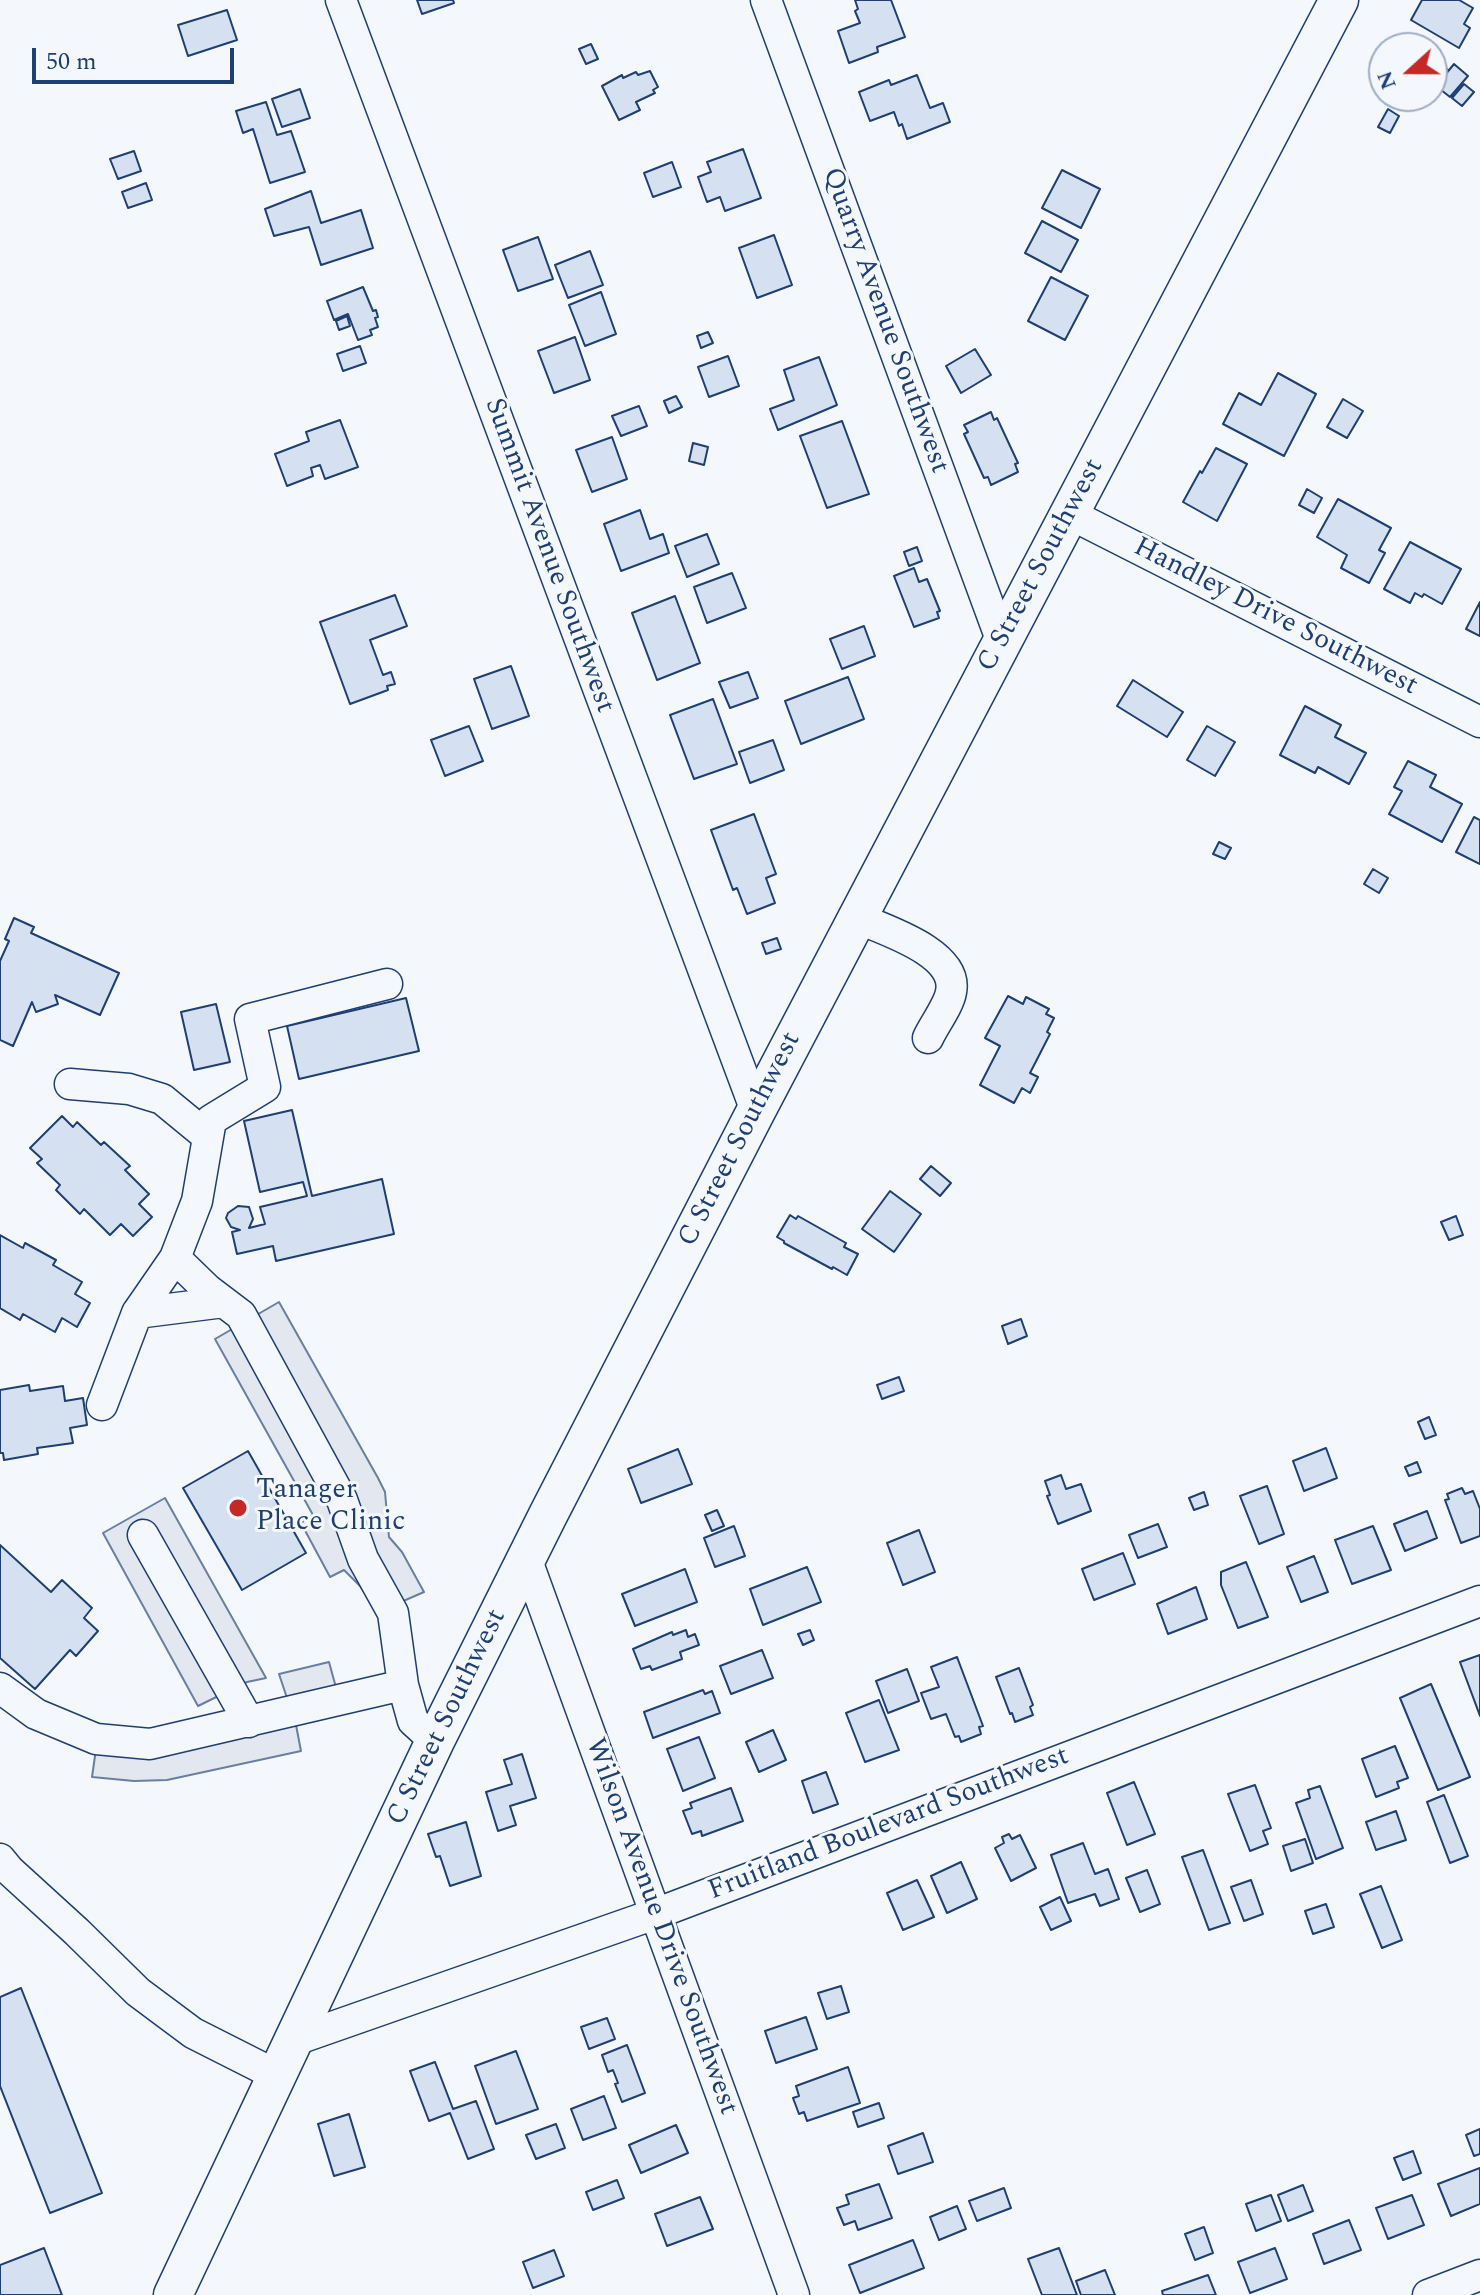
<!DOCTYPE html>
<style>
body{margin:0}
#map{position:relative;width:1480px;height:2295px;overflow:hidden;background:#f4f7fb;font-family:Spectral,serif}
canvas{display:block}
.north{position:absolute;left:1368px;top:32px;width:80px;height:80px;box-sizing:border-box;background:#f4f7fb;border:2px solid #9eadc5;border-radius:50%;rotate:249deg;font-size:22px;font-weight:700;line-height:32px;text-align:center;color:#1d3f73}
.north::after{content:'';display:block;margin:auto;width:28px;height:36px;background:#c62828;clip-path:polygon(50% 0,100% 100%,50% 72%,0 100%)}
.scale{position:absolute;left:32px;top:48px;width:202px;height:36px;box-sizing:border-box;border:4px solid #1d3f73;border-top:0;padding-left:10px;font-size:24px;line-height:28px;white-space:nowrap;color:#1d3f73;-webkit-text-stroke:6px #f4f7fb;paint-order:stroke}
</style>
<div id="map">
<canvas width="1480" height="2295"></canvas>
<div class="north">N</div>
<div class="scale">50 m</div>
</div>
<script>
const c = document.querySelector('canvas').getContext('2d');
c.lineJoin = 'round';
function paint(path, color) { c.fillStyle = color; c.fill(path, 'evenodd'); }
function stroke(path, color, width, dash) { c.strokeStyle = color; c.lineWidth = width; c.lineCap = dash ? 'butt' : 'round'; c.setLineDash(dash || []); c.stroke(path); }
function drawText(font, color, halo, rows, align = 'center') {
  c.font = font + ' Spectral,serif'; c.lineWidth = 6; c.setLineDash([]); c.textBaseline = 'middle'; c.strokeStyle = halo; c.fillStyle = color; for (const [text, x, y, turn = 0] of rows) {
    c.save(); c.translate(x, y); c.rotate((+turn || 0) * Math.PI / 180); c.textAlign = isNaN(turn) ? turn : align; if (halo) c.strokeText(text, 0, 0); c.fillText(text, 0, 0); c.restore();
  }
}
const parking = new Path2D(`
 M279,1302L378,1478L385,1492L389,1537L402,1552L424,1592L378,1612L360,1586L344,1570L330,1577L301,1523L313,1515L215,1339Z
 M165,1498L266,1678L247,1682L198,1706L103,1533Z
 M329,1662L343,1713L296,1725L301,1751L167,1780L134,1781L92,1777L99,1728L141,1733L287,1698L279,1674Z`);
paint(parking, '#e3e8f0');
stroke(parking, '#687fa3', 2);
const building = new Path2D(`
 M417,0H453L454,3L422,14Z
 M855,0H891L905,37L877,47L878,52L849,63L838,31L860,23L855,11L858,9Z
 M1422,0H1459L1473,8L1464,24L1470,28L1459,48L1411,20Z
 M227,10L237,40L188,56L178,25Z
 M591,44L598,59L586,64L579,49Z
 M1438,62L1448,70L1435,85L1432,82V70Z
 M1454,64L1468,76L1450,97L1436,86Z
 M650,71L658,87L653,90L655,93L636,102L640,110L619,120L602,86L622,75L623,78L636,72L638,75Z
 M917,75L930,108L943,103L950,122L907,139L902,124L899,126L894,112L870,121L859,92L889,80L891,85Z
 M1464,84L1474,92L1462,106L1452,98Z
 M300,89L310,118L282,127L272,99Z
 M266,102L277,135L291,131L305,172L270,183L253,129L243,133L236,111Z
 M1388,109L1399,116L1390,133L1378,127Z
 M743,149L761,198L725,211L720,197L707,202L698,177L711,172L707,162Z
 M134,151L141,171L118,179L110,159Z
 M672,162L681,187L653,197L644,173Z
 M1062,170L1100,189L1081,228L1042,208Z
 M146,183L152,200L128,208L122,192Z
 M311,191L321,223L361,210L373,248L321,265L309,227L274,236L265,209Z
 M1042,221L1078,240L1061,272L1025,253Z
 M774,235L792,285L757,298L739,248Z
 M538,237L553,279L518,291L503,250Z
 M590,251L603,285L568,298L555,265Z
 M1051,277L1088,296L1065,340L1028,321Z
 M363,287L373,311L376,310L378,317L375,318L378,327L370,330L372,335L358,340L348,314L334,320L327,301Z
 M601,292L616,334L585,346L569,305Z
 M347,316L350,326L339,330L336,321Z
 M708,332L713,343L701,348L697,336Z
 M575,337L590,380L554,393L538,351Z
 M360,346L366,363L343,371L337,354Z
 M975,349L991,375L961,393L946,366Z
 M728,356L739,386L709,397L698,367Z
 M819,357L837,405L778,430L770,409L794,400L784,370Z
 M1278,373L1316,394L1284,456L1223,424L1239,393L1261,405Z
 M676,396L682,407L669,413L664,401Z
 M1343,399L1363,411L1347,438L1327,427Z
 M639,406L647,426L621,436L612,416Z
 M991,412L994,420L997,418L1018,463L1015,464L1018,472L991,485L988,477L984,478L964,434L968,432L964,425Z
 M340,420L358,467L325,479L320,465L311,468L313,476L287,486L275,454L309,441L306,432Z
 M842,421L869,494L827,508L800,436Z
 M612,437L627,479L592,492L576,450Z
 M693,443L708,447L704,465L689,461Z
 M1216,448L1247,464L1217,521L1183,502L1200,471L1202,473Z
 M1307,489L1322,498L1314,513L1299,505Z
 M1338,499L1391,528L1379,550L1385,553L1369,583L1341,568L1347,555L1317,537Z
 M640,510L650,539L663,534L669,553L621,571L604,524Z
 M707,534L719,564L687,577L675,546Z
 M1410,542L1461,569L1442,604L1424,594L1422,597L1415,593L1410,603L1384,589Z
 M917,547L922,561L909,566L904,552Z
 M914,568L919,582L927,579L940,611L937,612L939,618L914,627L894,576Z
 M732,573L746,608L707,623L694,587Z
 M395,595L407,626L370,640L383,675L391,672L395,684L387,686L388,690L350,704L320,622Z
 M675,596L700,663L657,680L632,613Z
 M1480,602V636L1466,629Z
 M864,626L875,656L842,669L830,639Z
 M511,666L529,716L492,729L474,679Z
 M748,672L758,698L730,708L719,682Z
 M848,677L864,719L801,744L785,701Z
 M1133,680L1183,712L1167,737L1117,706Z
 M713,699L737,764L694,779L670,715Z
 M1305,706L1341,725L1335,737L1366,753L1349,784L1318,767L1315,773L1280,755Z
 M469,726L483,761L445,776L431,740Z
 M1207,726L1235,742L1215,776L1187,760Z
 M773,740L784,770L750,783L739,752Z
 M1408,761L1436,775L1430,787L1462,804L1442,842L1389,814L1402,791L1394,787Z
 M754,814L776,874L766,878L775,903L747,914L737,888L733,890L711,830Z
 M1474,817L1480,820V864L1456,852Z
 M1219,842L1231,848L1225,859L1213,854Z
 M1373,869L1388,878L1379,893L1364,884Z
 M14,918L34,927L31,933L119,973L100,1015L55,995L58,1004L36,1012L32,1002L13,1046L0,1040V961L9,941L5,939Z
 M777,938L781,949L766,954L762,943Z
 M1008,996L1023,1004L1026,997L1049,1009L1046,1014L1054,1018L1047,1032L1050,1034L1030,1073L1038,1077L1030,1093L1022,1088L1014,1103L980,1085L1000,1046L985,1038Z
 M406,998L419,1051L299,1079L287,1026Z
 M216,1004L230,1062L194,1070L181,1012Z
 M292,1110L312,1196L382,1179L394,1234L276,1261L273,1246L237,1254L232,1232L240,1230L231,1227L226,1218L228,1213L238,1206L249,1207L253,1219L249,1228L265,1224L260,1207L307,1196L303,1182L260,1192L244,1121Z
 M62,1116L73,1127L77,1122L101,1145L104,1142L130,1166L125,1170L149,1194L139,1204L152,1217L133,1236L121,1224L110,1235L84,1209L80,1214L56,1190L60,1185L37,1163L42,1159L30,1148Z
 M931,1166L951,1183L940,1196L920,1179Z
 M890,1191L921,1214L894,1252L862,1229Z
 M790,1215L796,1219L798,1216L846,1243L844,1247L858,1254L847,1275L833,1267L832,1269L784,1243V1241L777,1237Z
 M1456,1216L1463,1235L1449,1240L1441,1222Z
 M0,1235L23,1248L25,1243L56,1260L53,1265L82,1282L75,1294L90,1303L77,1327L62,1318L55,1332L23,1314L20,1320L0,1308Z
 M1021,1319L1027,1336L1008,1344L1002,1326Z
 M899,1377L904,1391L882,1399L877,1385Z
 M29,1385L30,1391L63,1386L65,1401L83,1398L87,1425L70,1428L73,1443L37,1448L38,1454L4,1460L3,1453H0V1390Z
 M1429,1417L1436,1435L1425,1439L1418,1422Z
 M1326,1448L1337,1478L1304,1491L1293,1461Z
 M678,1449L692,1484L641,1503L628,1469Z
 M248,1451L306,1553L242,1590L183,1488Z
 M1417,1462L1421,1472L1409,1476L1405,1467Z
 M1061,1475L1066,1489L1081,1484L1091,1511L1058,1524L1047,1496L1050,1495L1045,1481Z
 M1267,1486L1284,1534L1259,1544L1240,1496Z
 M1462,1488L1465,1494L1473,1491L1480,1509V1536L1461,1543L1445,1500L1449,1499L1447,1494Z
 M1204,1492L1208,1505L1194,1510L1189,1498Z
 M717,1510L724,1526L712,1531L705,1515Z
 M1427,1511L1437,1538L1405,1551L1394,1524Z
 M1158,1524L1167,1547L1138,1558L1129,1535Z
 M734,1526L745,1556L715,1567L704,1538Z
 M1373,1526L1391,1570L1352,1584L1335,1540Z
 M919,1530L935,1572L903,1585L887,1543Z
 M0,1545L51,1592L62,1580L92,1608L84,1618L98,1631L76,1656L70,1650L35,1689L0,1658Z
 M1123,1553L1135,1584L1094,1600L1082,1569Z
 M1314,1556L1328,1592L1301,1602L1287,1567Z
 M1246,1562L1268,1617L1238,1628L1221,1585V1572Z
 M807,1567L821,1602L763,1625L750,1589Z
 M685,1569L697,1602L635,1626L622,1594Z
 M1196,1587L1207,1619L1168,1634L1157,1604Z
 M686,1630L688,1637L695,1634L699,1645L680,1652L682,1659L652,1670L650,1666L641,1669L633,1649L672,1632L673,1635Z
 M810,1630L814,1640L803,1645L798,1634Z
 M762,1650L773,1678L731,1694L720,1666Z
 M1480,1655V1716L1460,1662Z
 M957,1657L983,1726L979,1727L981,1734L961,1742L959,1736L955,1737L946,1714L931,1719L921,1693L939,1687L931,1667Z
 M1019,1668L1033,1705L1030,1707L1033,1715L1015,1722L1012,1713L1010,1714L996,1677Z
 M907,1669L919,1701L888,1713L876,1681Z
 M1431,1684L1470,1777L1438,1790L1400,1698Z
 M703,1690L705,1694L712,1691L720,1713L653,1738L644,1712Z
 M879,1700L899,1750L865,1762L846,1713Z
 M773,1730L786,1760L759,1772L746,1742Z
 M699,1737L715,1778L683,1791L667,1749Z
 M1395,1746L1408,1778L1397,1782L1399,1788L1376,1797L1362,1759Z
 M522,1754L536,1798L510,1806L516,1825L498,1831L486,1792L512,1784L504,1760Z
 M826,1772L838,1804L813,1813L802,1781Z
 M1134,1782L1155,1834L1127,1845L1107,1793Z
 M1255,1785L1271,1828L1263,1831L1268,1844L1250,1851L1228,1794Z
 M1320,1786L1343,1848L1316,1859L1296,1803L1310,1798L1308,1790Z
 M731,1788L743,1821L702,1836L701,1831L692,1834L683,1811L692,1808L690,1803Z
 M1444,1795L1468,1856L1450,1863L1427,1802Z
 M1396,1811L1406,1840L1376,1850L1366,1822Z
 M466,1822L481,1876L450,1886L440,1856L436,1857L428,1834Z
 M1009,1834L1012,1839L1020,1835L1036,1868L1011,1881L995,1848L1004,1843L1002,1837Z
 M1305,1839L1313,1863L1291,1871L1283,1846Z
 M1083,1843L1095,1874L1108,1869L1119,1899L1100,1906L1095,1894L1068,1903L1051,1855Z
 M1203,1850L1230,1923L1209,1930L1182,1857Z
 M961,1862L977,1899L947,1913L931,1876Z
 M1147,1870L1160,1904L1140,1912L1126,1878Z
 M917,1880L934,1917L903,1930L887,1893Z
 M1251,1880L1263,1914L1244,1921L1231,1887Z
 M1381,1886L1402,1940L1382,1948L1360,1894Z
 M1060,1897L1071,1921L1051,1930L1040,1907Z
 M1326,1904L1334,1927L1313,1934L1305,1911Z
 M841,1986L849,2012L827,2019L818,1993Z
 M21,1988L102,2193L50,2213L0,2086V1997Z
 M806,2017L817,2049L776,2063L765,2031Z
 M607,2018L615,2039L589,2049L581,2027Z
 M627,2045L645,2093L622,2102L615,2084L618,2083L613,2070L608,2072L602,2055Z
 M516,2051L538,2109L496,2124L475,2066Z
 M435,2062L453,2109L476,2101L494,2149L468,2159L450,2113L429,2121L410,2071Z
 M848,2067L860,2103L807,2121L804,2112L799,2114L793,2098L799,2096L796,2086Z
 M604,2096L616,2128L583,2140L571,2109Z
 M879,2103L884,2118L858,2127L853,2112Z
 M349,2114L365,2167L334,2176L318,2124Z
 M556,2124L565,2148L536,2159L526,2135Z
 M676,2125L688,2153L641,2173L629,2145Z
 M1480,2129V2154L1474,2156L1466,2135Z
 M923,2133L933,2162L898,2174L888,2146Z
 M1413,2151L1421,2173L1403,2180L1394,2158Z
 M1480,2168V2204L1451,2216L1438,2184Z
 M617,2180L624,2198L593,2210L586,2192Z
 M879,2184L892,2218L858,2230L855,2221L844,2225L837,2208L849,2204L846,2195Z
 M1303,2185L1313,2211L1288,2221L1278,2195Z
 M1004,2188L1011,2208L977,2221L969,2201Z
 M1271,2195L1281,2221L1256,2231L1246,2204Z
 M1412,2195L1424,2225L1388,2239L1376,2208Z
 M700,2197L713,2229L667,2246L655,2214Z
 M957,2206L966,2229L939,2240L930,2217Z
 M1349,2220L1361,2250L1324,2264L1313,2234Z
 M1204,2227L1213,2253L1195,2260L1185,2234Z
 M913,2240L924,2268L860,2293L849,2265Z
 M44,2248L62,2295H0V2265Z
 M1059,2248L1077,2295H1042L1028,2259Z
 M1275,2248L1287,2279L1250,2293L1238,2262Z
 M554,2250L564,2276L533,2288L523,2262Z
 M1105,2270L1115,2295H1081L1076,2281Z
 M1208,2275L1216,2295H1163L1162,2291Z`);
paint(building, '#d5e0f0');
stroke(building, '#1d3f73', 2);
const minor = new Path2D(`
 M341,0L756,1111
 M766,0L1002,642
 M1070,514L1480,722
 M857,918C885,930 959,953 951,992C949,1005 934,1025 928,1038
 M387,984L250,1019L265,1087L211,1120L197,1201L175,1258L208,1290L241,1315L342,1500L363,1559L393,1613L403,1685
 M70,1084L129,1089L162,1099L207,1136
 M137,1313L175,1258
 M102,1405L137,1313L224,1302
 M143,1535L249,1722
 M526,1558L794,2295
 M0,1688L36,1714L96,1739L150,1744L403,1685L413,1721L435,1741
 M0,1859L9,1870L77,1932L138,1992L193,2033L278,2076
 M295,2040L655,1914L1480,1601
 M1428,2295L1480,2275`);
const major = new Path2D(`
 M173,2295L435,1741L548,1515L756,1111L1339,0`);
stroke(minor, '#1d3f73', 33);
stroke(major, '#1d3f73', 41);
stroke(minor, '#f4f7fb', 30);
stroke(major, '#f4f7fb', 38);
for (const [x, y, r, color] of [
 [238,1508,10,"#c62828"]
]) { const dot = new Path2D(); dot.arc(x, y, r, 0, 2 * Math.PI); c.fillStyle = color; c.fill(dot); stroke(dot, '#f4f7fb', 3); }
drawText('28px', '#1d3f73', '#f4f7fb', [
 ["Quarry Avenue Southwest",884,321,70],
 ["Summit Avenue Southwest",548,556,70],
 ["C Street Southwest",1042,566,-62],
 ["Handley Drive Southwest",1275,618,27],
 ["C Street Southwest",741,1140,-63],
 ["C Street Southwest",448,1718,-64],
 ["Fruitland Boulevard Southwest",889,1825,-21],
 ["Wilson Avenue Drive Southwest",660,1927,70]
]);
drawText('28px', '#1d3f73', '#f4f7fb', [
 ["Tanager",256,1492],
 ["Place Clinic",256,1524]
], 'left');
</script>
